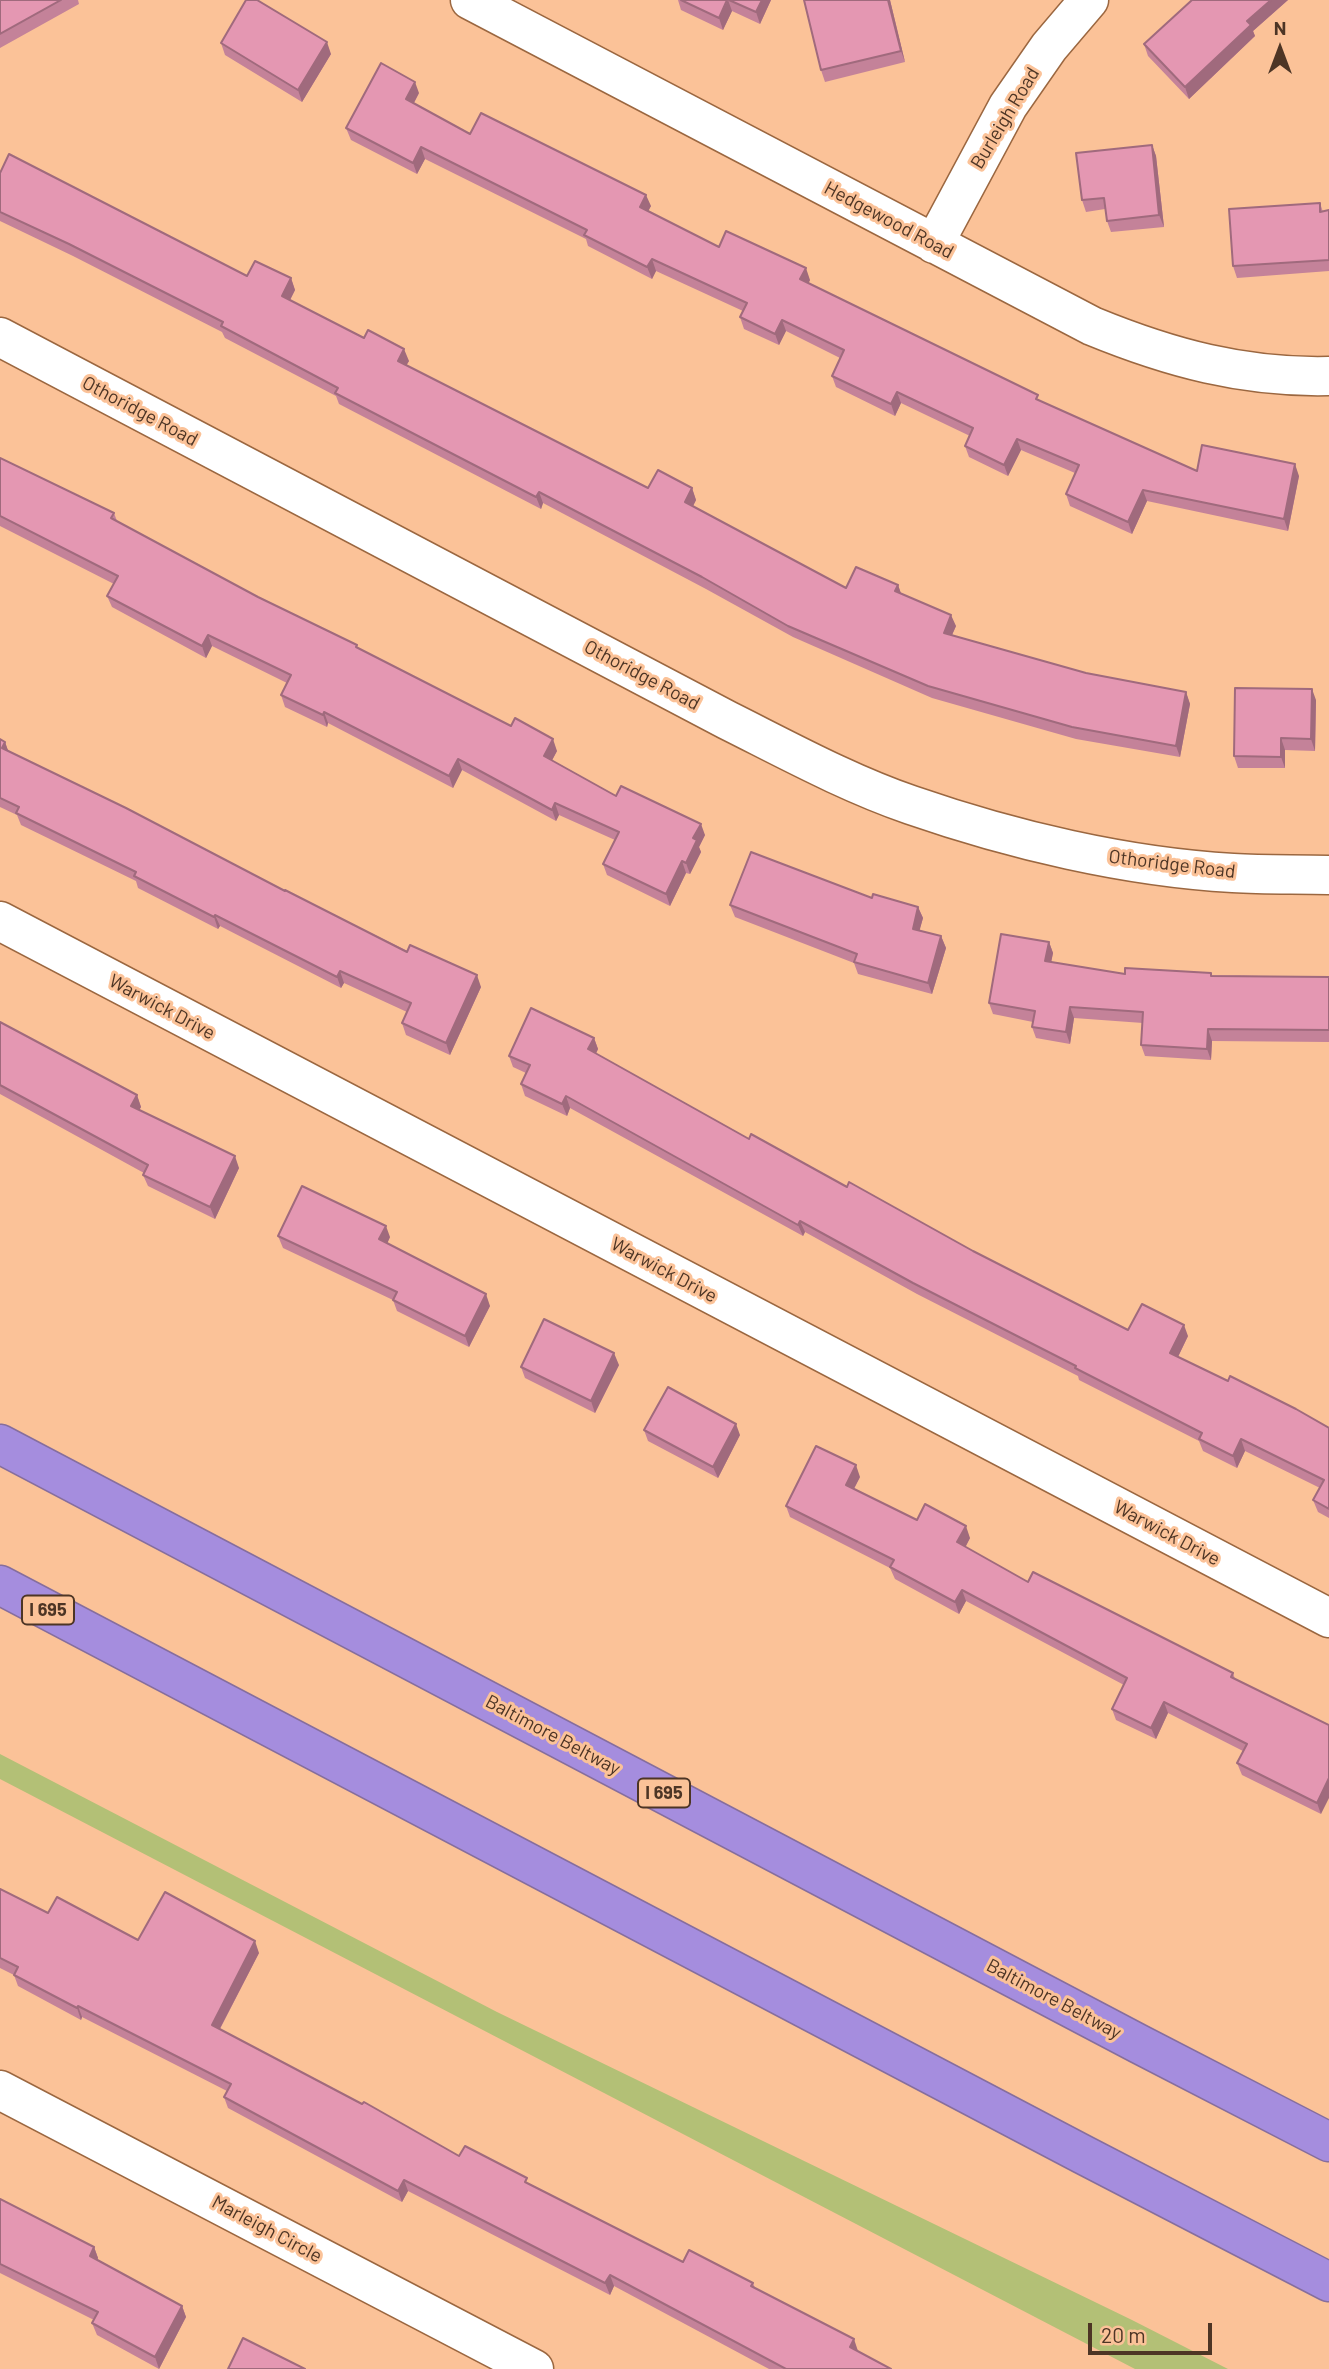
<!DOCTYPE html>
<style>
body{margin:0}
#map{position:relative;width:1329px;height:2369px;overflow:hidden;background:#fbc298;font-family:Barlow,sans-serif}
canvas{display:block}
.north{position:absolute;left:1245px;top:14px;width:70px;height:70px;-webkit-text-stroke:5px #fbc298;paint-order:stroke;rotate:0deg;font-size:19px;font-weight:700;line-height:28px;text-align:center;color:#4d3525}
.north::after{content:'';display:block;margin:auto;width:24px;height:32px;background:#4d3525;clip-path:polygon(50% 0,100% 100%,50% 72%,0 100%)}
.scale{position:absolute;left:1088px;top:2323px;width:124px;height:32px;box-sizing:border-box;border:4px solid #4d3525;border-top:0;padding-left:9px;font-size:21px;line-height:24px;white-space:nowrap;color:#4d3525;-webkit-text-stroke:5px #fbc298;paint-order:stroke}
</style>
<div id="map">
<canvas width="1329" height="2369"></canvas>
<div class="north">N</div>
<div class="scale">20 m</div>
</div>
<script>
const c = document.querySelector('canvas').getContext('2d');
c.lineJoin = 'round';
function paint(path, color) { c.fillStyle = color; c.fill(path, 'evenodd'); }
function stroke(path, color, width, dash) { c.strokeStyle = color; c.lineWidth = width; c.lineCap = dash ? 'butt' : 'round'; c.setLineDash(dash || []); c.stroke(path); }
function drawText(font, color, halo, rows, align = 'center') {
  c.font = font + ' Barlow,sans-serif'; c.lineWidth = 6; c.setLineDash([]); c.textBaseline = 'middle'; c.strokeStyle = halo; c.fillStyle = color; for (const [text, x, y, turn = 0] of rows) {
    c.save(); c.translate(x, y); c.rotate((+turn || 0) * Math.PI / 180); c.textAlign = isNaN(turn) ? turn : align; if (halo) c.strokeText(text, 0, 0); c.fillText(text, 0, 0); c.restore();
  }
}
paint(new Path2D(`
 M0,1754L497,2012L1132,2320L1228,2369H1135L0,1779Z`), '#b3c076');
const street = new Path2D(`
 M470,0L1092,326C1170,358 1244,378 1329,376
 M934,244L1008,106L1049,47L1089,0
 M0,337L727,720C787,750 847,783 911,805C1012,840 1126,867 1233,873C1265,875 1297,874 1329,875
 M0,921L1329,1618
 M0,2090L534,2369`);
const highway = new Path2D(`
 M0,1444L1139,2044L1329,2142
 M0,1585L1082,2154L1329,2282`);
stroke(street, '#9b6740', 41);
stroke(highway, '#866e9d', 41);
stroke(street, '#fff', 38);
stroke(highway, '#a58dde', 38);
paint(new Path2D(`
 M0,0H78L79,4L0,48Z
 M678,0H771L760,24L732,11L723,30L681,10Z
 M890,0L905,62L825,82L821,70Z
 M1192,0H1288L1253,31L1255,36L1189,99L1148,56L1144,44Z
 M221,43L331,54L302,102L225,55Z
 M419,93L414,103L470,134L651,206L648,211L719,247L810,280L808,283L1040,401L1197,471L1299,476L1288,531L1147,501L1132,534L1070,506L1066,494L1075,473L1021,450L1008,476L969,457L965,446L970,436L901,403L895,416L836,387L832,376L840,358L786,331L779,345L744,329L740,317L743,311L656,271L652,279L588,246L586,239L425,159L417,174L351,140L346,128Z
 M1152,145L1156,156L1164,227L1111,232L1107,221L1105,209L1086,212L1082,200Z
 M0,173L247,276L291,278L295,290L290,300L409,361L406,365L648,488H692L696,500L693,506L846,588L898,585L901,594L956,626L952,635L1086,673L1186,692L1190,704L1180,757L1076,739L932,698L793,637L706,589L543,503L541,509L339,404L336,396L225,338L222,332L73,256L0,221Z
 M1320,203L1323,212L1329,210V271L1237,278L1233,266Z
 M0,458L114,513L117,521L258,597L557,751L552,760L616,796L705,835L699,847L701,852L690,874L686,873L670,906L607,875L603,864L615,840L559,815L556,821L462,770L453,788L328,723L327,727L285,707L281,695L287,683L212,646L206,658L112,607L107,596L114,584L0,526Z
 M1316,700L1315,751L1285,750V768H1238L1234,756Z
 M0,739L5,742L8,751L285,891L481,987L450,1055L406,1035L402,1023L407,1012L344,983L341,988L220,926L218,929L138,888L136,881L21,825L17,815L0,807Z
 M872,898L918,907L923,918L919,931L941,936L946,948L932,994L858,974L854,963L735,917L730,905Z
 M1049,942L1053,953L1051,962L1125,974L1329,977V1042L1212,1041L1211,1060L1145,1056L1141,1045L1143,1023L1074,1018L1070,1044L1036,1038L1032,1027L1033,1022L993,1014L989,1003Z
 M0,1022L137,1095L141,1107L139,1110L239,1168L215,1219L148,1186L143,1175L144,1173L0,1094Z
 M594,1038L598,1049L596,1054L749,1139L847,1187L1128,1330L1188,1336L1178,1357L1228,1381L1329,1428V1518L1318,1512L1313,1500L1320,1488L1245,1451L1237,1468L1203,1451L1199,1441L1079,1380L1078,1376L917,1294L805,1232L803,1236L570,1108L567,1116L525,1096L521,1084L526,1073L513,1067L509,1056Z
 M278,1236L390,1237L387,1243L490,1306L469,1347L397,1311L393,1300L283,1248Z
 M619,1365L595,1413L525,1378L521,1367Z
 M644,1430L740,1435L718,1478L648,1441Z
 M860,1477L854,1489L917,1520L970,1538L965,1547L1028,1582L1233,1673L1235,1679L1329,1725L1321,1814L1242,1775L1237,1763L1243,1751L1168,1713L1156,1739L1116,1720L1112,1709L1124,1685L966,1601L959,1614L895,1579L890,1568L790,1517L786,1506Z
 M0,1889L48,1913L138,1940L259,1953L220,2029L459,2156L530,2184L683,2262L753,2283L755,2288L858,2351L891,2369H769L614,2286L610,2295L408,2191L402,2202L228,2108L224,2097L227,2091L82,2017L81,2020L18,1986L14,1975L0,1968Z
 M0,2199L94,2247L98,2258L97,2260L182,2306L186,2317L159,2369L97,2335L92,2323L94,2320L0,2273Z`), '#c48299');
paint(new Path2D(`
 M728,0L732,11L723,30L719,18Z
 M762,0H771L760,24L756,12Z
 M888,0H890L905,62L901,51Z
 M1271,0H1288L1253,31L1255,36L1189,99L1185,87L1247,21Z
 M327,42L331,54L302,102L298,90Z
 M415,82L419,93L410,110L406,99Z
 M1152,145L1156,156L1164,227L1159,215Z
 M421,147L425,159L417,174L413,163Z
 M646,195L651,206L644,219L640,207Z
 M652,259L656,271L652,279L647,267Z
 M806,268L810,280L805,291L800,279Z
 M291,278L295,290L286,308L282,296Z
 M782,320L786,331L779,345L775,334Z
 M404,349L409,361L402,373L398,361Z
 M897,392L901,403L895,416L891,404Z
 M1017,439L1021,450L1008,476L1004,465Z
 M1295,464L1299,476L1288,531L1284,519Z
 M692,488L696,500L689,514L685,502Z
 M1143,490L1147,501L1132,534L1128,522Z
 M539,492L543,503L541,509L536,497Z
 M898,585L902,596L895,591Z
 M951,615L956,626L948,644L944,633Z
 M208,635L212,646L206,658L202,646Z
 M1312,689L1316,700L1315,751L1311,739Z
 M1186,692L1190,704L1180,757L1176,746Z
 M324,712L328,723L327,727L323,715Z
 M1281,738L1285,750V768L1281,757Z
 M553,739L557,751L548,768L544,756Z
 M5,742L9,753L2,748Z
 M458,759L462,770L453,788L449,776Z
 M555,803L559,815L556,821L552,810Z
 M701,824L705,835L699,847L701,852L690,874L686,863L693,838Z
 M682,861L686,873L670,906L666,894Z
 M918,907L923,918L917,940L913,929Z
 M215,915L220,926L218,929L214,917Z
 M941,936L946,948L932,994L928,983Z
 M1049,942L1053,953L1049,973L1045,961Z
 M340,971L344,983L341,988L337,977Z
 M477,975L481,987L450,1055L446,1043Z
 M1070,1007L1074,1018L1070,1044L1066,1032Z
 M1208,1029L1212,1041L1211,1060L1207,1049Z
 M594,1038L598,1049L592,1061L588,1049Z
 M137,1095L141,1107L135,1118L131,1106Z
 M566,1096L570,1108L567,1116L562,1104Z
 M235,1156L239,1168L215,1219L210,1207Z
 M800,1221L805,1232L803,1236L798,1225Z
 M386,1226L390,1237L384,1251L379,1239Z
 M486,1294L490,1306L469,1347L465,1336Z
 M1184,1325L1188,1336L1174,1365L1170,1353Z
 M614,1353L619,1365L595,1413L591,1401Z
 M736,1424L740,1435L718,1478L713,1467Z
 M1241,1439L1245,1451L1237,1468L1233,1456Z
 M856,1465L860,1477L850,1496L846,1485Z
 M966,1526L970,1538L962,1554L957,1542Z
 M962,1590L966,1601L959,1614L955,1602Z
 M1164,1702L1168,1713L1156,1739L1151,1728Z
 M1329,1778V1798L1321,1814L1317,1803Z
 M255,1941L259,1953L216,2036L212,2025Z
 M78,2006L82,2017L81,2020L77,2008Z
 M404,2180L408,2191L402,2202L398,2191Z
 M94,2247L98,2258L94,2267L90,2256Z
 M610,2275L614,2286L610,2295L605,2283Z
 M182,2306L186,2317L159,2369L155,2357Z
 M854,2339L858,2351L850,2347Z`), '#a06a7d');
const building = new Path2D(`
 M0,0H61L0,34Z
 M246,0H257L327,42L298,90L221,43Z
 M681,0H727L719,18Z
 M729,0H762L756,12Z
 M804,0H888L901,51L821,70Z
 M1192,0H1271L1247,21L1251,25L1185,87L1144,44Z
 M381,63L415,82L406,99L470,134L481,113L646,195L640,207L719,247L726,231L806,268L800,279L1038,395L1036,399L1197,471L1202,445L1295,464L1284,519L1143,490L1128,522L1066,494L1079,465L1017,439L1004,465L965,446L973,428L897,392L891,404L832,376L844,350L782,320L775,334L740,317L747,303L652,259L647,267L584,235L587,230L421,147L413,163L346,128Z
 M1152,145L1159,215L1107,221L1104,198L1082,200L1076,153Z
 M9,154L247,276L255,261L291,278L282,296L364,338L368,330L404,349L398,361L648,488L658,470L692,488L685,502L846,588L856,567L898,585L895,591L951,615L944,633L1086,673L1186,692L1176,746L1072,727L928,686L788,626L702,577L539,492L536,497L335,393L338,388L221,326L223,322L69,244L0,212V173Z
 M1320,203V212L1329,210V260L1233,266L1229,209Z
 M0,458L114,513L111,518L258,597L357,645L356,647L511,726L515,718L553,739L544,756L616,796L621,786L701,824L693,838L697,840L686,863L682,861L666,894L603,864L619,832L555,803L552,810L458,759L449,776L324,712L323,715L281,695L291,675L208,635L202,646L107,596L118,576L0,516Z
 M1235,688L1312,689L1311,739L1281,738V757L1234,756Z
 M0,739L5,742L2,748L126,808L285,891V890L407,952L410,945L477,975L446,1043L402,1023L411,1003L340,971L337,977L215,915L214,917L134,876L136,872L16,813L19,807L0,798Z
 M751,852L872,898L873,894L918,907L913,929L941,936L928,983L854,962L857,954L730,905Z
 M1001,934L1049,942L1045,961L1125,974V968L1211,973V976L1329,977V1030L1208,1029L1207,1049L1141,1045L1143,1012L1070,1007L1066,1032L1032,1027L1035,1011L989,1003Z
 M531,1008L594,1038L588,1049L749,1139L751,1134L847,1187L849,1182L973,1251L1128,1330L1142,1304L1184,1325L1170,1353L1228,1381L1230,1376L1296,1409L1329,1428V1509L1313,1500L1324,1480L1241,1439L1233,1456L1199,1439L1202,1433L1075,1368L1076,1366L913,1283L800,1221L798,1225L566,1096L562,1104L521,1084L530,1065L509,1056Z
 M0,1022L137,1095L131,1106L235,1156L210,1207L143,1175L148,1165L0,1085Z
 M302,1186L386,1226L379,1239L486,1294L465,1336L393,1300L397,1292L278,1236Z
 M544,1319L614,1353L591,1401L521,1367Z
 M668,1387L736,1424L713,1467L644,1430Z
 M816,1446L856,1465L846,1485L917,1520L925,1504L966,1526L957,1542L1028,1582L1033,1572L1233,1673L1231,1677L1329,1725V1778L1317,1803L1237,1763L1247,1744L1164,1702L1151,1728L1112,1709L1127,1678L962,1590L955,1602L890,1567L894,1560L786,1506Z
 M0,1889L48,1913L57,1897L138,1940L165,1892L255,1941L212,2025L362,2104L364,2102L459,2156L465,2146L527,2178L525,2182L683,2262L689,2250L753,2283L751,2286L854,2339L850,2347L891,2369H786L610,2275L605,2283L404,2180L398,2191L224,2097L231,2084L78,2006L77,2008L14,1975L18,1967L0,1958Z
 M0,2199L94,2247L90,2256L182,2306L155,2357L92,2323L98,2312L0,2264Z
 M243,2338L305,2369H228Z`);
paint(building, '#e497b2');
stroke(building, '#a06a7d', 2);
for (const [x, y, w] of [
 [48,1610,52],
 [664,1793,52]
]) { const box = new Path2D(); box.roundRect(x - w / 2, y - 14.5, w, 29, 5); c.fillStyle = '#fbc298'; c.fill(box); stroke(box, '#4d3525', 2); }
drawText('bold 18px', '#4d3525', null, [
 ["I 695",48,1610],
 ["I 695",664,1793]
]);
drawText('19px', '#4d3525', '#fbc298', [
 ["Burleigh Road",1005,118,-59],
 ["Hedgewood Road",889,220,28],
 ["Othoridge Road",140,411,28],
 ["Othoridge Road",642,675,28],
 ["Othoridge Road",1172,864,7],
 ["Warwick Drive",162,1007,28],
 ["Warwick Drive",664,1270,28],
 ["Warwick Drive",1167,1533,28],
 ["Baltimore Beltway",553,1735,28],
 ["Baltimore Beltway",1054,1999,28],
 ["Marleigh Circle",267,2229,28]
]);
</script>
